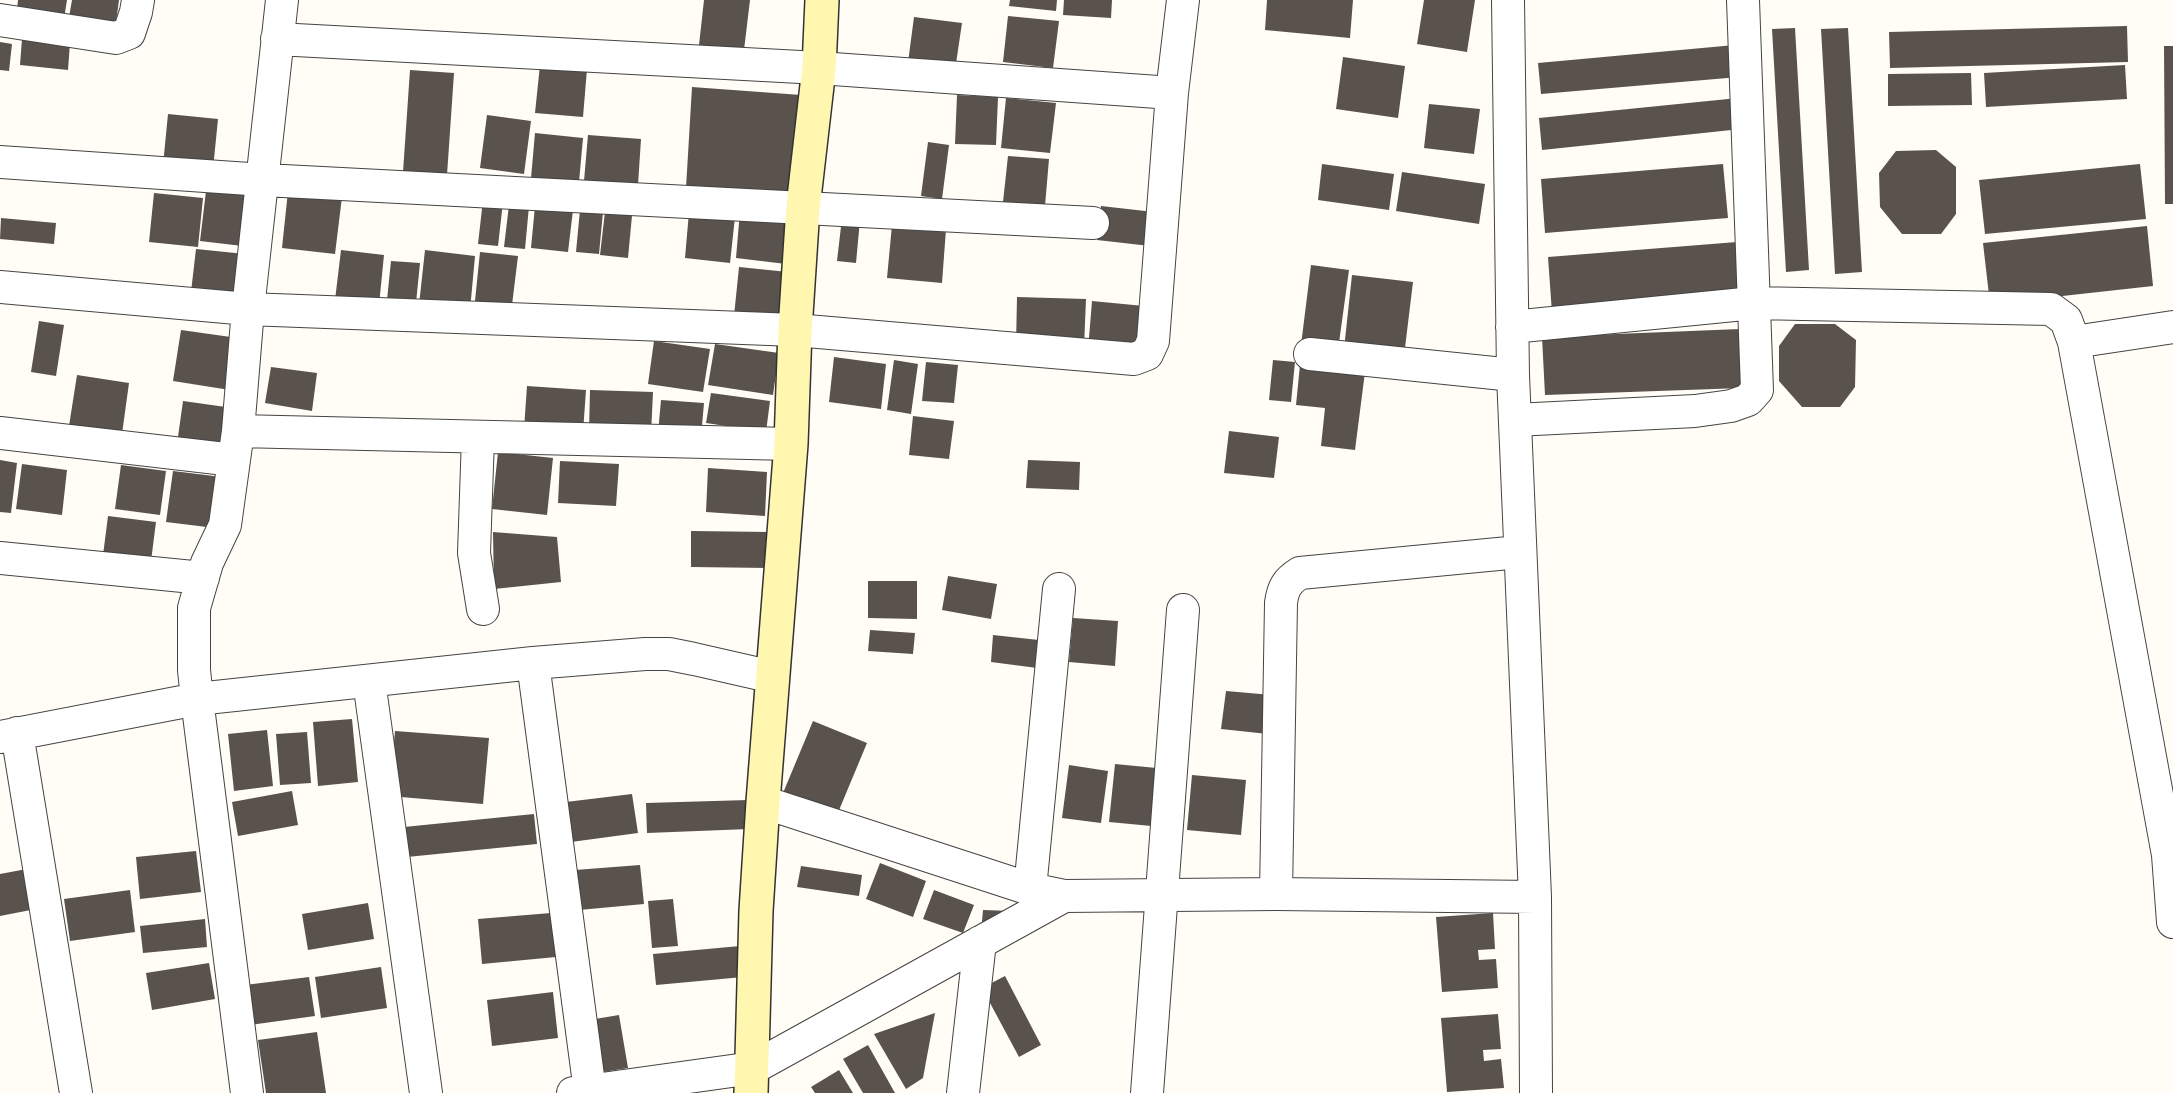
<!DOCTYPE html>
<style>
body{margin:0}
canvas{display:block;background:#fffdf5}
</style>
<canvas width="2173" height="1093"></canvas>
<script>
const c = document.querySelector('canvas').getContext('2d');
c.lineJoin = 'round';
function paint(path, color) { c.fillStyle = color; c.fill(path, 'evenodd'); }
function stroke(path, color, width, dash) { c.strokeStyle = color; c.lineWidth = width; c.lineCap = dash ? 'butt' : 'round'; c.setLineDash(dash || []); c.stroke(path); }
paint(new Path2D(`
 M18,0H67L63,25L16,19Z
 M72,0H119L115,30L68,23Z
 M704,0H750L744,50L699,45Z
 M1010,0H1057L1056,11L1009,6Z
 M1064,0H1112L1111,18L1063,15Z
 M1267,0H1353L1350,38L1265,30Z
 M1424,0H1475L1467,52L1417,44Z
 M1008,16L1059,21L1053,68L1003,62Z
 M914,17L962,23L954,77L907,70Z
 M2127,26L2128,62L1890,68L1889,32Z
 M1795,28L1809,270L1786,272L1772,29Z
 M1848,28L1862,272L1835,274L1821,29Z
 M22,39L70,43L68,70L20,65Z
 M0,42L12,44L9,71L0,70Z
 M1735,45L1739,77L1541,94L1538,63Z
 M2164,46H2173V204H2165Z
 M1343,57L1405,66L1398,118L1336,109Z
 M540,65L587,69L583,117L535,113Z
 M2125,65L2127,99L1986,107L1984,73Z
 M410,70L454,73L447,175L403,172Z
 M1971,73L1972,105L1888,106V74Z
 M692,87L801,95L794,196L686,188Z
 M957,95L998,97L996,145L955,144Z
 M1006,98L1056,103L1050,153L1001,148Z
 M1738,98L1741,129L1542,150L1539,118Z
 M1429,104L1480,109L1474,154L1424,148Z
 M168,114L218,119L213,169L163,165Z
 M487,115L531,121L524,174L480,168Z
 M535,133L583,138L579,182L531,178Z
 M588,135L641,139L638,185L584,181Z
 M928,142L949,145L942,199L921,196Z
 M1936,150L1956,167V214L1941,234H1902L1880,207L1879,173L1896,151Z
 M1008,156L1049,159L1045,206L1003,202Z
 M1322,164L1394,174L1389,210L1318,200Z
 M1723,164L1728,218L1545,233L1541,179Z
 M2140,164L2146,219L1985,234L1979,180Z
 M1402,172L1485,184L1479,224L1396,211Z
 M206,191L256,196L251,247L200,241Z
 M288,191L342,197L335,254L282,248Z
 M154,193L203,198L198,247L149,242Z
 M483,200L503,202L498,246L478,244Z
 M606,203L633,205L628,258L600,255Z
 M509,205L529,206L525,249L504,247Z
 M535,206L573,210L568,252L531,248Z
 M1101,206L1154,212L1150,246L1097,240Z
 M580,210L603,212L599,254L576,252Z
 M740,211L791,216L786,264L736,258Z
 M689,212L735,217L730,263L685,258Z
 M1,218L56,223L54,244L0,239Z
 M842,218L860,220L856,263L837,261Z
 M892,225L946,229L942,283L887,278Z
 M2147,226L2153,286L1990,304L1983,243Z
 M1737,242L1742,299L1552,313L1548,257Z
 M196,249L245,254L240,298L191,292Z
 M341,250L384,255L379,305L335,300Z
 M425,250L475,256L470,310L419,305Z
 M480,252L518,256L512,305L475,301Z
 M391,261L420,263L416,303L387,300Z
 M1311,265L1349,270L1338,350L1301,345Z
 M739,267L788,272L782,322L734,316Z
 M1352,275L1413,282L1404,356L1344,349Z
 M1017,297L1086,299L1084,347L1016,345Z
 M1092,301L1144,306L1139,354L1088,350Z
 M39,321L64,325L56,376L31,372Z
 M1795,324H1835L1856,340L1855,387L1840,407H1802L1779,381V346Z
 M1740,329L1742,388L1545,395L1542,337Z
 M181,330L238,338L230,390L173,381Z
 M654,341L710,349L703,392L648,384Z
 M715,344L779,353L773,395L708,385Z
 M834,357L886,364L881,409L829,402Z
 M894,360L918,364L911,414L887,410Z
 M1273,360L1295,362L1291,402L1269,400Z
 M926,362L958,365L954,403L922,401Z
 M1300,365L1365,372L1355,450L1321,446L1325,408L1296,405Z
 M271,367L317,373L312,411L265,403Z
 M77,375L129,383L122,434L69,426Z
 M527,386L586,390L583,432L524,429Z
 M590,390L653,392L651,434L589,432Z
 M711,393L770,401L766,432L706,423Z
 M661,400L704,403L701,437L658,433Z
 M183,401L233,408L226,452L177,444Z
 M913,416L954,421L949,459L909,455Z
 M1229,431L1279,437L1274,478L1224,473Z
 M498,452L553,458L547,515L492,509Z
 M0,460L17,463L11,513L0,512Z
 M1028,460L1080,462L1079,490L1026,488Z
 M560,461L619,464L616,506L558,503Z
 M22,464L67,470L62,515L16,509Z
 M121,465L166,471L160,515L115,509Z
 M708,468L767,472L765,516L706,512Z
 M173,471L222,477L215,528L166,522Z
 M108,516L156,522L150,569L102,563Z
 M691,531L770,532L769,568L691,567Z
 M493,532L557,537L561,582L494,589Z
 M948,576L997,584L991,619L942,610Z
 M868,581H917V619L868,618Z
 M1073,618L1118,621L1115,666L1069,662Z
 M870,630L915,633L913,654L868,651Z
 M993,635L1048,641L1045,669L991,662Z
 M1226,691L1272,695L1268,734L1221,729Z
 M352,719L358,782L318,786L313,722Z
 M813,721L867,743L837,815L783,793Z
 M267,730L273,786L234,791L228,734Z
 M395,731L489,738L483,804L389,796Z
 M307,732L311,783L280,785L276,734Z
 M1115,764L1167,769L1162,827L1109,822Z
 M1069,765L1108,771L1101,823L1062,818Z
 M1192,775L1246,780L1241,835L1187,830Z
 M292,791L298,825L238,836L232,802Z
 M632,794L638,833L571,842L566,802Z
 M748,800L749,829L647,833L646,803Z
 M534,814L537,844L397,858L394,828Z
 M196,851L201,892L140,899L136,857Z
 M880,863L926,881L913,917L866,899Z
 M640,865L644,904L579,910L575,870Z
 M801,866L862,875L859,896L797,887Z
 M32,868L41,908L0,916V874Z
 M130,890L135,932L70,941L64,899Z
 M934,890L974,905L963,933L923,919Z
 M673,899L678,946L652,948L648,901Z
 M368,903L374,939L308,950L302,914Z
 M983,910L1011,911L981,933Z
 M551,913L556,957L482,964L478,919Z
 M1493,913L1495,949L1478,950L1479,960L1496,959L1498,988L1442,992L1436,917Z
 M205,919L207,947L143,953L140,926Z
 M740,946L743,977L656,985L653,954Z
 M209,963L215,999L152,1010L146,973Z
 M381,967L387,1008L321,1018L315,977Z
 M1005,976L1041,1045L1019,1057L982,988Z
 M309,977L315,1016L250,1025L245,985Z
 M553,992L558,1038L492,1046L487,1000Z
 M935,1013L923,1078L906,1089L874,1034Z
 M1498,1014L1501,1049L1483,1050L1484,1061L1501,1059L1504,1088L1447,1092L1441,1018Z
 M619,1015L628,1068L603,1072L595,1019Z
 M317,1032L326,1093H266L258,1040Z
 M868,1045L895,1093H863L843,1059Z
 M839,1070L853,1093H815L811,1087Z`), '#5a524d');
const street = new Path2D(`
 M1508,0L1513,375L1535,897L1536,1093
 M0,20L116,38L129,33L136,12L138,0
 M277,39L819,68L1172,93
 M0,162L264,180L1093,223
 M0,287L248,309L795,330L1134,359L1147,354L1153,341L1172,93L1183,0
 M1512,327L1754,303L2051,309L2066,320L2074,342L2173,327
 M2074,342L2168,855L2173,854
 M1310,354L1513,375
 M1515,420L1695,411L1731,406L1748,400L1757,390L1743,0
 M238,431L791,444
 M0,433L234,460
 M478,437L474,553L483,609
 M0,558L203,578
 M533,663L590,1091
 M369,681L426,1093
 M17,733L76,1093
 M0,737L197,699L533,663L645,654H669L694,659L773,677
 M763,802L1030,889L1064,896L1276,894L1535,897
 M2168,855L2173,922
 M1030,889L1059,589
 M1276,894L1281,603C1283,588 1287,581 1300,573L1519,552
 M247,1093L197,699L194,670V608L207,563L225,525L238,431L248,309L282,0
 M573,1093L753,1068L1064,896
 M963,1093L980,942
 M1147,1093L1183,610`);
const secondary = new Path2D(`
 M751,1093L756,911L763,802L791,444L795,330L803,207L819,68L822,0`);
stroke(street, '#444', 34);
stroke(secondary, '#333', 36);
stroke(street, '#fff', 32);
stroke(secondary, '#fff6b0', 33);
</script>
